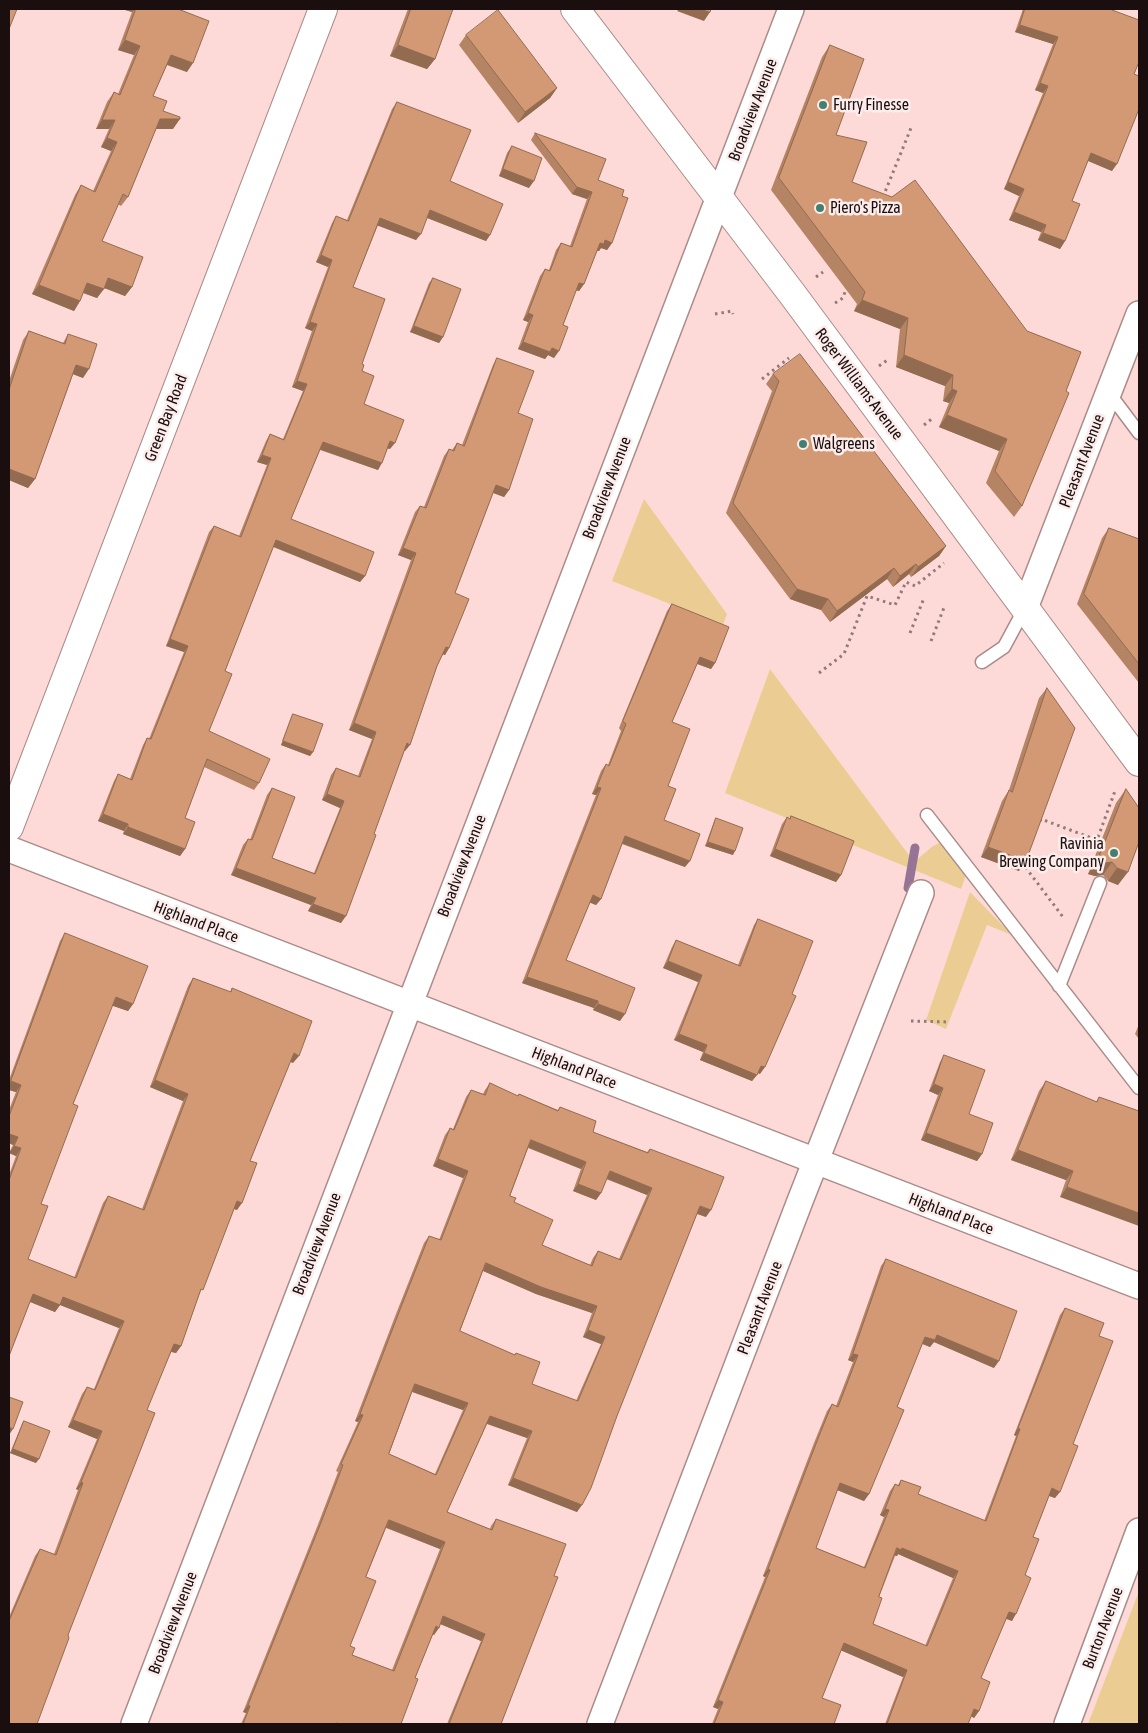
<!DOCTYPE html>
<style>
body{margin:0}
#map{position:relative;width:1148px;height:1733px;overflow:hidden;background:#fddad7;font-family:"Asap Condensed",sans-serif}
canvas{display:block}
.frame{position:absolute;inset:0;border:10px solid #1a0f0e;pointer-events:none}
</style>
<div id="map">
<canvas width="1148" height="1733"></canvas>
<div class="frame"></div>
</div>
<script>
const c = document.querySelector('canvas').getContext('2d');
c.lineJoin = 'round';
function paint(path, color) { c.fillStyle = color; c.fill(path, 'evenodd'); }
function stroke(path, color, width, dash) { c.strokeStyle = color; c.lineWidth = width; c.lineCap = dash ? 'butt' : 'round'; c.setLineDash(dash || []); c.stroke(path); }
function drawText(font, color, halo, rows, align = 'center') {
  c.font = font + ' "Asap Condensed",sans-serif'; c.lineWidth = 5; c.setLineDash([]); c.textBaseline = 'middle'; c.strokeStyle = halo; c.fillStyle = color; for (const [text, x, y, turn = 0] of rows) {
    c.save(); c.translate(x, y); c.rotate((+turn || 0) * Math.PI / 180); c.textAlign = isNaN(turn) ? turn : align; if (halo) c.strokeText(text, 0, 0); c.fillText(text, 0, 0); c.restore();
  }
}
paint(new Path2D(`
 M644,499L727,614L723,625L612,581Z
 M770,669L914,862L933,846L943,841L966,875L961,889L725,793Z
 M970,892L1012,935L987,925L946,1029L926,1020Z
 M1139,1591V1724H1088Z`), '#ebcd94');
stroke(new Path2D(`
 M908,888L915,848`), '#977496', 9);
const lane = new Path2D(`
 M1109,393L1139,433
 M982,662L1004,647L1025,608
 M927,815L1139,1088
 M1059,986L1100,883`);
const street = new Path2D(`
 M1025,608L1139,314
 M9,849L1139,1286
 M134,1724L791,9
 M600,1724L800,1201L921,893
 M1067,1724L1139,1531`);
const secondary = new Path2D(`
 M575,9L793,295L1139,762
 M9,827L323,9`);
stroke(lane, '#aa8b88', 15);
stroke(street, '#aa8b88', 28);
stroke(secondary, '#aa8b88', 30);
stroke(new Path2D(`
 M883,197L911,128
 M816,277L823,272
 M835,303L843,298L847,286
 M715,314L732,311L733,314
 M879,366L889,359
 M762,379L789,358
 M924,425L933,418
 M910,633L924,598
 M931,641L945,605
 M819,673L844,654L867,596L895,605L906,582L915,586L944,563
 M1040,821L1041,819L1097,840L1115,791
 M1024,862L1023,864L1063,917
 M911,1021L949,1022`), '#927a78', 3, [2.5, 4]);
stroke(lane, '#fff', 12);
stroke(street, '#fff', 25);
stroke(secondary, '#fff', 28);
paint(new Path2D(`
 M122,9H178L187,72L167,65L153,96L163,111L173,129H156L128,197L121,206L118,204L102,241L132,287L125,296L104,288L97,298L83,293L80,301L74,311L32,294L75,195L81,185L93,191L111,151L101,147L109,129H96L107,102L114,92L118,94L134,55L118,50L132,12Z
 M408,9H453L435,59L427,69L390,56Z
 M1023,9H1113L1112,10L1134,74L1112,171L1088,161L1072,201L1065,241L1060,249L1038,240L1041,232L1009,220L1019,196L1004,189L1043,93L1035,90L1053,44L1015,32Z
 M466,35L557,88L550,98L518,123L459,45Z
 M830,45L836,135L852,182L1066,391L1022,506L1014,517L986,483L999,451L939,427L949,403L943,401L945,386L896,367L900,329L854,311L857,304L771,190L822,57Z
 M397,102L450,181L490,235L486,241L427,218L416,240L378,225L353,287L362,364L364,404L390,449L388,448L378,470L320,450L291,519L365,576L360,582L273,547L225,671L209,731L259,783L254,790L204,767L185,818V849L180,856L123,834L124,831L98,821L114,781L118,774L130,779L143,745L147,738L149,739L184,652L166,646L209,532L214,526L239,536L267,465L257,462L266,441L270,434L283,439L303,391L292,387L312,331L305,328L328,267L316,262L332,223L336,216L347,220L392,109Z
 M535,133L598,180L622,196L612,243L607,250L601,248L599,251H597L584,284L579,291L576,290L563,325L554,358L548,355L545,359L518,349L528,322L523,320L540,276L545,269L549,270L556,250L561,243L570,246L587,199L572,194L531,140Z
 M512,146L529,188L499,176L507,153Z
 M433,278L443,337L439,343L410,332L429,283Z
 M29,331L63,343L68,334L83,378L73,374L35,479L28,488L9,480V381L23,340Z
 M497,358L518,413L509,490L504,497L493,493L455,593L449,648L445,655L443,654L437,666L405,751H404L341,923L308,911L311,905L231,875L243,845L248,839L250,840L267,795L272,788V858L314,873L340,808L322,800L331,775L336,768L358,776L372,739L349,730L411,560L398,555L415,512L420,506L424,507L444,456L449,449L452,450L457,443L462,445L493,365Z
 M773,374L946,546L939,556L911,577L909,574L893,587L887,579L830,622L821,610L790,599L726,513L772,391L766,384Z
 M1109,528L1139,539V683L1077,604L1102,538Z
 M672,604L715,663L711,669L697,664L672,722L668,786L664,820L685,867L622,844L601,899L596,905L590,902L566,960L620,1021L593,1010L594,1008L522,983L596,795L592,794L601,771L606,764L608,765L621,731L619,728L667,611Z
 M1047,688L1019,871L981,857L1002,801L1009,790L1039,698Z
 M293,714L313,752L310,756L281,745L291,718Z
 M1126,789L1118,885L1108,881L1103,875L1095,876L1088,874L1116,803Z
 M787,817L841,875L836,882L770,856L782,824Z
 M716,818L733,855L705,846L714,822Z
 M758,919L760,1074L758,1073L752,1081L700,1060L703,1052L674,1040L698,982L663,968L672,947L676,940L738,965L754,925Z
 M65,933L133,1004L128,1011L112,1005L73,1104L41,1204L28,1259L74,1278L103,1203L108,1196L142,1209L183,1101L150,1087L188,986L193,978L230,992L232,988L293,1063L290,1061L250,1161L237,1210L234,1209L199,1295L181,1346L176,1353L171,1352L9,1724V1617L35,1556L40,1549L54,1554L78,1490L76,1489L97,1439L68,1427L82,1394L87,1387L94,1389L119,1328L60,1305L55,1312L30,1302L9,1356V1175L16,1156L9,1153L13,1145L9,1143V1110L16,1092L9,1090V1080L60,941Z
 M1139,1024V1039L1135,1034Z
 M944,1055L982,1154L977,1161L921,1140L938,1095L929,1091L940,1062Z
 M1046,1081L1096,1102L1099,1097L1139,1111L1060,1197L1066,1180L1011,1160L1039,1091Z
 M490,1083L517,1096L519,1094L558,1110L560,1107L593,1132L647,1152L650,1149L706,1217L697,1214L577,1512L508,1485L527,1438L487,1424L447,1512L490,1529L491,1526L496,1519L554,1576L501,1724H447L481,1641L440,1624L434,1635L433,1634L415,1678L401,1724H241L246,1713L243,1712L317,1527L338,1472L336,1471L358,1422L355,1421L396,1314L424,1243L429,1236L439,1240L463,1178L433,1166L445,1135L450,1128L453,1129L466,1097L471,1090L483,1094L485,1090ZM528,1148L581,1169L573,1191L596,1200L601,1193L606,1179L647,1195L619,1259L598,1251L593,1258L590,1265L542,1245L510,1196ZM483,1271L536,1294L592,1313L583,1337L601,1344L576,1401L532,1384L516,1353L514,1355L460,1331ZM412,1392L463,1410L435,1474L389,1454ZM386,1528L440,1549L392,1670L352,1655L350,1646L366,1577Z
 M886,1259L994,1368L934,1342L930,1347L922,1344L897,1407L869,1494L864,1501L837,1490L816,1548L864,1567L884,1517L880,1515L890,1491L895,1484L898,1485L901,1480L918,1494L984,1521L1016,1436L1014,1435L1060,1315L1065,1308L1099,1336L1073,1444L1055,1498L1049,1496L1033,1537L1025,1575L1012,1621L1006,1619L981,1678L979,1711L974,1718L971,1716L968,1724H885L903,1677L841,1650L822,1698L834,1724H712L718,1709L713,1707L765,1577L763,1576L814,1443L827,1411L832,1404L836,1406L853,1362L848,1360L881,1266ZM898,1554L953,1578L925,1646L873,1624L879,1597L895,1556H897Z
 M24,1421L36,1463L10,1453L22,1424Z`), '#b58464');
paint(new Path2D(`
 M122,9H135L132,12Z
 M679,9H701L710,12L704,21L677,11Z
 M1020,25L1058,37L1053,44L1015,32Z
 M125,40L140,46L134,55L118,50Z
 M398,45L435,59L427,69L390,56Z
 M171,55L193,63L187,72L165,64Z
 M1040,83L1048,86L1043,93L1035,90Z
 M557,88L550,98L518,123L525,112Z
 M160,119H180L173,129H153Z
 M102,120H115L109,129H96Z
 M107,138L117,142L111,151L101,147Z
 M1091,153L1117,164L1112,171L1086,160Z
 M503,169L534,181L529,188L499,176Z
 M1008,182L1024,189L1019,196L1004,189Z
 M577,187L592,192L587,199L572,194Z
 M430,210L490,235L486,241L425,217Z
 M1014,212L1046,225L1041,232L1009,220Z
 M380,218L421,234L416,240L376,225Z
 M1043,233L1065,241L1060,249L1038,240Z
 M605,240L612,243L607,250L601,248L599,251L595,250L600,243Z
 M321,255L332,260L328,267L316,262Z
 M108,278L132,287L125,296L102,287Z
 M87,283L104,289L97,298L81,292Z
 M579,283L584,284L579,291L575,290Z
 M39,285L80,301L74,311L32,294Z
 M862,300L908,318L900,329L854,311Z
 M528,313L533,315L528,322L523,320Z
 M310,322L317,324L312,331L305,328Z
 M414,326L443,337L439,343L410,332Z
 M523,342L552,348L559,351L554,358L548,355L545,359L518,349Z
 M904,355L953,375L945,386L896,367Z
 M76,365L89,369L83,378L70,373Z
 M297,381L307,384L303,391L292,387Z
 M952,389L957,391L949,403L943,401Z
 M947,415L1007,439L999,451L939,427Z
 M390,441L395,443L390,449L386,448Z
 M323,442L382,463L378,470L319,449Z
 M262,455L271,458L267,465L257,462Z
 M9,469L35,479L28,488L9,480Z
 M496,485L509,490L504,497L491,492Z
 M276,540L365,576L360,582L272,546Z
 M946,546L939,556L911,577L918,567Z
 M403,548L416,553L411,560L398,555Z
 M916,564L909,574L893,587L900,576Z
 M894,568L887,579L830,622L837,611Z
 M797,589L828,599L821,610L790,599Z
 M170,639L188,646L184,652L166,646Z
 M446,647L449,648L445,655L441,654Z
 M700,657L715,663L711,669L695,663Z
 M354,723L376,732L372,739L349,730Z
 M283,741L313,752L310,756L281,745Z
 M407,743L410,745L405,751L402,750Z
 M597,787L601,788L596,795L592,794Z
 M327,794L344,801L340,808L322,800Z
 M103,814L128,824L124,831L98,821Z
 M128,827L185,849L180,856L123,834Z
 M625,836L690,861L685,867L621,843Z
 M708,842L735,851L733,855L705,846Z
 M988,847L1026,861L1019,871L981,857Z
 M775,849L841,875L836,882L770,856Z
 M1098,860L1112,862L1103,875L1095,876L1088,874Z
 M236,868L316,898L311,905L231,875Z
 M1117,868L1128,872L1118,885L1108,881Z
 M593,895L601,899L596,905L588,902Z
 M313,904L346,916L341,923L308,911Z
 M668,961L702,975L698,982L663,968Z
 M527,977L598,1001L594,1008L522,983Z
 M116,997L133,1004L128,1011L110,1005Z
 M598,1004L625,1014L620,1021L593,1010Z
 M679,1034L707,1045L703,1052L674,1040Z
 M294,1053L299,1056L293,1063L288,1061Z
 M704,1053L757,1075L752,1081L700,1060Z
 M761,1066L765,1067L760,1074L756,1072Z
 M155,1080L188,1094L183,1101L150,1087Z
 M11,1081L21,1085L16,1092L9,1090V1084Z
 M934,1084L943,1088L938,1095L929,1091Z
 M926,1133L982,1154L977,1161L921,1140Z
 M9,1134L18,1137L13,1145L9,1143Z
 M531,1140L586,1162L581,1169L527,1147Z
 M14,1146L21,1148L16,1156L9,1153Z
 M1018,1150L1073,1171L1066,1180L1011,1160Z
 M438,1159L468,1171L463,1178L433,1166Z
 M610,1171L652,1188L647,1195L605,1178Z
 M578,1184L601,1193L596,1200L573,1191Z
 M1067,1187L1139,1213V1226L1060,1197Z
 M237,1201L242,1203L237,1210L232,1208Z
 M700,1206L711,1210L706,1217L695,1213Z
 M486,1263L597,1306L592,1313L536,1294L481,1270Z
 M33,1294L63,1297L124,1321L119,1328L60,1305L55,1312L28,1301Z
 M588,1330L605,1337L601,1344L583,1337Z
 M937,1335L999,1361L994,1368L934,1342L930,1347L921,1343L925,1337Z
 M174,1344L181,1346L176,1353L169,1351Z
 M853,1354L858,1355L853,1362L848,1360Z
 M415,1384L468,1403L463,1410L410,1391Z
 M360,1414L363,1415L358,1422L355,1421Z
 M490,1416L532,1431L527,1438L485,1423Z
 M73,1420L102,1431L97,1439L68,1427Z
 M9,1427L13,1429L9,1435Z
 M1018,1428L1020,1429L1016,1436L1014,1435Z
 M13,1449L39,1459L36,1463L10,1453Z
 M513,1478L582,1505L577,1512L508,1485Z
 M81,1482L83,1483L78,1490L76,1489Z
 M840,1483L869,1494L864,1501L835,1489Z
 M1052,1488L1060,1492L1055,1498L1047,1495Z
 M885,1509L889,1510L884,1517L880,1515Z
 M389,1520L445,1542L440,1549L385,1527Z
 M897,1548H902L958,1571L953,1578L898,1554L897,1556L893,1555Z
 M768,1569L770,1570L765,1577L763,1576Z
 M1009,1612L1016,1614L1012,1621L1005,1618Z
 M443,1616L485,1634L481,1641L438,1623Z
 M436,1626L439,1628L434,1635L431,1633Z
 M844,1643L907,1670L903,1677L840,1650Z
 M718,1700L723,1702L718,1709L713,1707Z
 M248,1705L250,1706L246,1713L243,1712Z
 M974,1709L979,1711L974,1718L969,1715Z`), '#936b51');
const building = new Path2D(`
 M9,9H17L9,29Z
 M136,9H178L209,21L193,63L171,55L153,96L167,101L163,111L180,117V119H160L128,197L123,194L102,241L143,257L132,287L108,278L104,289L87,283L80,301L39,285L81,185L95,192L117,142L107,138L115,120H102L114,92L120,95L140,46L125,40Z
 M411,9H453L435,59L398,45Z
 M701,9H711L710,12Z
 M1025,9H1113L1112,10L1139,20V62L1134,74L1139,76V109L1117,164L1091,153L1072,201L1080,204L1065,241L1043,233L1046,225L1014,212L1024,189L1008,182L1048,86L1040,83L1058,37L1020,25Z
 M498,10L557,88L525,112L466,35Z
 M830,45L864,59L836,135L867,142L852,182L892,197L915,180L1027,331L1081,352L1066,391L1069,393L1022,506L995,471L1007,439L947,415L957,391L952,389L953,375L904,355L908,318L862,300L865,292L779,178Z
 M397,102L471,130L450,181L503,204L490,235L430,210L421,234L380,218L353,287L385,299L362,364L364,365L362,371L374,376L364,404L404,420L395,443L390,441L382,463L323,442L291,519L374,552L365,576L276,540L225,671L232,674L209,731L270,759L259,783L207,759L185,818L195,822L185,849L128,827V824L103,814L118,774L132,780L147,738L151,739L188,646L170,639L214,526L241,537L271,458L262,455L270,434L284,440L307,384L297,381L317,324L310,322L332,260L321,255L336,216L348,221Z
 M535,133L606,159L598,180L624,190L622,196L628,198L612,243L605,240L604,244L600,243L584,284L579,283L563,325L568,327L559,351L552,348L550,352L523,342L533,315L528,313L545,269L550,271L561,243L572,247L592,192L577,187Z
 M512,146L542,158L534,181L503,169Z
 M433,278L461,289L443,337L414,326Z
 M29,331L65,344L68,334L97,344L89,369L76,365L35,479L9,469V390Z
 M800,354L946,546L918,567L916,564L900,576L894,568L837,611L828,599L797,589L733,503L779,381L773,374Z
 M497,358L534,371L518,413L533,419L509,490L496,485L455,593L469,599L449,648L446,647L437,666L410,745L407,743L374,834L376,835L346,916L313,904L316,898L236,868L248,839L252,840L272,788L295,797L272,858L315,874L344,801L327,794L336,768L360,777L376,732L354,723L416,553L403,548L420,506L426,508L449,449L454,451L457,443L464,446Z
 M1109,528L1139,539V664L1084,594Z
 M672,604L729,627L715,663L700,657L672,722L690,729L668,786L676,789L664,820L700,834L690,861L625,836L601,899L593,895L566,960L635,988L625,1014L598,1004V1001L527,977L601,788L597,787L606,764L609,766L626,724L623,721Z
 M1047,688L1075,728L1026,861L988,847L1009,790L1012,792Z
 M293,714L323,724L313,752L283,741Z
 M1126,789L1139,808V842L1128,872L1117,868L1112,862L1105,863L1098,860Z
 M791,816L854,841L841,875L775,849L787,817L790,819Z
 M716,818L743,828L735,851L708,842Z
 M758,919L813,941L792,994L796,996L765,1067L761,1066L757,1075L704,1053L707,1045L679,1034L702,975L668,961L676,940L740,966Z
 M65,933L148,966L133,1004L116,997L73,1104L78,1106L41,1204L48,1206L28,1259L76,1278L108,1196L144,1210L188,1094L155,1080L193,978L231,992L232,988L312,1021L299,1056L294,1053L267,1119L250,1161L257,1163L242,1203L237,1201L203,1290L201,1289L181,1346L174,1344L147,1410L155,1413L68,1635L69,1638L37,1724H9V1621L40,1549L56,1555L83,1483L81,1482L102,1431L73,1420L87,1387L95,1390L124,1321L63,1297L60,1305L33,1294L9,1356V1180L21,1148L14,1146L18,1137L9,1134V1116L21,1085L11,1081Z
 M944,1055L985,1070L969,1114L993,1123L982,1154L926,1133L943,1088L934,1084Z
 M1046,1081L1097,1102L1099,1097L1139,1111V1213L1067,1187L1073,1171L1018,1150Z
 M490,1083L518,1096L519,1094L558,1111L560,1107L596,1121L593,1132L648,1153L650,1149L724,1177L711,1210L700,1206L617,1416L591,1488L582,1505L513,1478L532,1431L490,1416L447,1512L492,1530L496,1519L566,1544L554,1576L558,1577L501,1724H449L485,1634L443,1616L439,1628L436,1626L415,1678L418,1679L401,1724H340L336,1723V1724H243L250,1706L248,1705L322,1520L343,1465L341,1464L363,1415L360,1414L401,1307L429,1236L441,1240L468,1171L438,1159L450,1128L454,1130L471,1090L485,1095ZM531,1140L586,1162L578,1184L601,1193L610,1171L652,1188L621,1260L598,1251L592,1266L542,1245L553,1220L514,1202L516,1198L510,1196ZM486,1263L541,1287L597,1306L588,1330L605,1337L578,1401L532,1384L540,1362L516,1353L515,1355L460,1331ZM415,1384L468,1403L436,1475L389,1454ZM389,1520L445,1542L394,1671L352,1655L355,1648L350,1646L376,1581L366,1577Z
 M886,1259L1017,1311L999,1361L937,1335L935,1340L925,1337L897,1407L904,1410L869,1494L840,1483L816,1548L865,1568L889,1510L885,1509L895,1484L899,1486L901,1480L921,1487L918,1494L986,1521L1020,1429L1018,1428L1065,1308L1104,1323L1099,1336L1113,1341L1073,1444L1078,1446L1060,1492L1052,1488L1033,1537L1039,1539L1025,1575L1031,1578L1016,1614L1009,1612L981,1678L990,1682L979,1711L974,1709L968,1724H887L907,1670L844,1643L822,1698L841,1705L834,1724H714L723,1702L718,1700L770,1570L768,1569L819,1436L832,1404L838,1407L858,1355L853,1354ZM897,1548L901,1550L902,1548L958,1571L927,1646L873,1624L882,1598L879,1597Z
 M9,1397L23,1402L13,1429L9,1427Z
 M24,1421L50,1431L39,1459L13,1449Z`);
paint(building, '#d29974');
stroke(building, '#936b51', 1);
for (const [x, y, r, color] of [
 [823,105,5,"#42816f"],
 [820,208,5,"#42816f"],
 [803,444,5,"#42816f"],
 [1114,853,5,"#42816f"]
]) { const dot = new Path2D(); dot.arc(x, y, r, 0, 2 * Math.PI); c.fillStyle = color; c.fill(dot); stroke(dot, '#fcedec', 2); }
drawText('16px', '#1a0f0e', '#fcedec', [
 ["Furry Finesse",833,105],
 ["Piero's Pizza",830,208],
 ["Walgreens",813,444],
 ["Ravinia",1104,844,"right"],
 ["Brewing Company",1104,862,"right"]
], 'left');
drawText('16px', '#1a0f0e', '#fcedec', [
 ["Broadview Avenue",753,110,-69],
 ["Roger Williams Avenue",859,384,53],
 ["Green Bay Road",166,418,-69],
 ["Pleasant Avenue",1082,461,-69],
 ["Broadview Avenue",607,488,-69],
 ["Broadview Avenue",462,866,-69],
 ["Highland Place",196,922,21],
 ["Highland Place",574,1068,21],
 ["Highland Place",951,1214,21],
 ["Broadview Avenue",317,1244,-69],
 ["Pleasant Avenue",760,1308,-69],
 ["Broadview Avenue",173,1623,-69],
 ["Burton Avenue",1103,1628,-69]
]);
</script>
